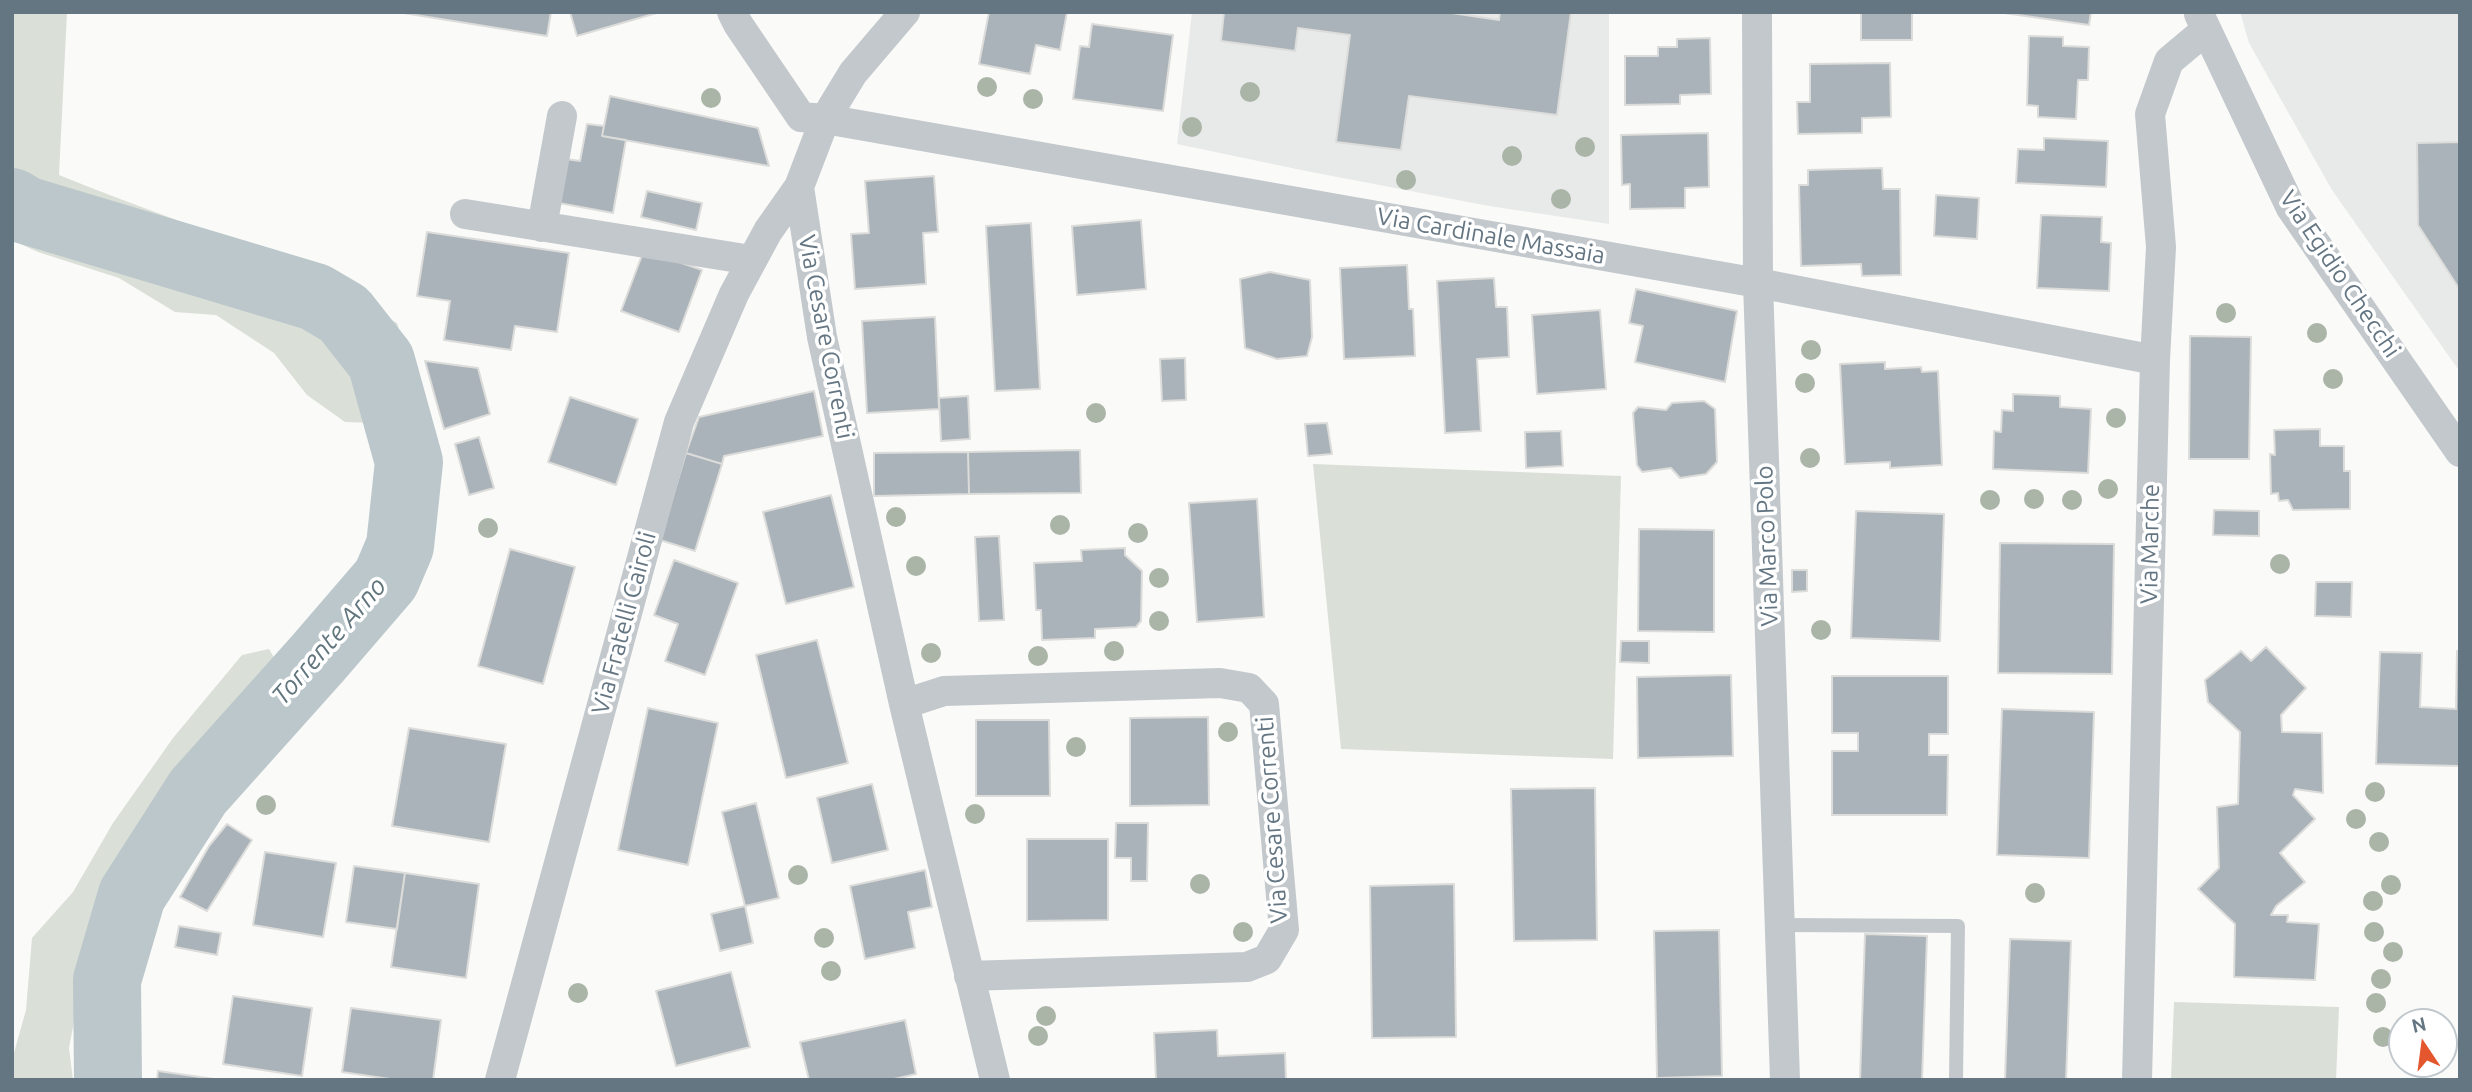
<!DOCTYPE html>
<style>
body{margin:0}
#map{position:relative;width:2472px;height:1092px;overflow:hidden;background:#fafaf8;font-family:Ubuntu,sans-serif}
canvas{display:block}
.frame{position:absolute;inset:0;border:14px solid #657683;pointer-events:none}
.north{position:absolute;left:2388px;top:1008px;width:70px;height:70px;box-sizing:border-box;background:#fff;border:2px solid #c1c8cd;border-radius:50%;rotate:347deg;font-size:19px;font-weight:700;line-height:28px;text-align:center;color:#657683}
.north::after{content:'';display:block;margin:auto;width:24px;height:32px;background:#e4572e;clip-path:polygon(50% 0,100% 100%,50% 72%,0 100%)}
</style>
<div id="map">
<canvas width="2472" height="1092"></canvas>
<div class="frame"></div>
<div class="north">N</div>
</div>
<script>
const c = document.querySelector('canvas').getContext('2d');
c.lineJoin = 'round';
function paint(path, color) { c.fillStyle = color; c.fill(path, 'evenodd'); }
function stroke(path, color, width, dash) { c.strokeStyle = color; c.lineWidth = width; c.lineCap = dash ? 'butt' : 'round'; c.setLineDash(dash || []); c.stroke(path); }
function drawText(font, color, halo, rows, align = 'center') {
  c.font = font + ' Ubuntu,sans-serif'; c.lineWidth = 7; c.setLineDash([]); c.textBaseline = 'middle'; c.strokeStyle = halo; c.fillStyle = color; for (const [text, x, y, turn = 0] of rows) {
    c.save(); c.translate(x, y); c.rotate((+turn || 0) * Math.PI / 180); c.textAlign = isNaN(turn) ? turn : align; if (halo) c.strokeText(text, 0, 0); c.fillText(text, 0, 0); c.restore();
  }
}
paint(new Path2D(`
 M1192,12H1609V224L1489,206L1306,171L1177,144Z
 M2240,12H2460V372L2332,190L2249,43Z`), '#e8e9e9');
paint(new Path2D(`
 M12,12H67L59,175C142,209 227,236 308,273C339,287 368,307 397,323L418,389L375,423L345,422L307,395L274,353L216,315L175,312L119,278L38,252L12,240Z
 M1313,464L1621,476L1613,759L1341,749Z
 M269,649L279,666L256,704L196,753L173,800L130,861L94,933L83,974L69,1048L73,1080H12V1060L26,1010L32,938L73,892L113,823L173,738L242,655Z
 M2174,1002L2339,1007L2336,1080H2171Z`), '#dadfd7');
stroke(new Path2D(`
 M12,202L25,210L315,297L344,314L381,361L409,462L400,546L386,579L318,658L198,792L132,895L107,980L108,1080`), '#bbc7cb', 68);
const building = new Path2D(`
 M397,12H551L547,36Z
 M570,12H660L577,36Z
 M989,12H1067L1060,50L1036,45L1030,74L979,64Z
 M1224,12H1445L1499,20L1500,12H1571L1557,115L1409,96L1401,150L1336,142L1350,35L1298,28L1295,51L1221,41Z
 M1861,12H1912V40H1861Z
 M1997,12H2091L2089,25Z
 M1092,24L1173,35L1163,111L1073,99L1080,46L1089,47Z
 M2029,36L2063,37V46L2089,47L2088,80H2078L2076,119L2038,117V106L2027,105Z
 M1710,38L1711,94L1680,95V104L1625,105V56H1658V47H1677V39Z
 M1890,63L1891,117L1862,118V133L1798,134L1797,102H1810V64Z
 M610,96L758,128L769,166L602,136Z
 M587,124L604,126L602,136L626,140L613,213L559,203L566,159L580,161Z
 M1708,133L1709,187L1685,188V208L1630,209V184L1622,185L1621,135Z
 M2044,138L2108,141L2106,187L2016,183L2018,149L2044,150Z
 M2460,142V290L2418,225L2417,143Z
 M1882,168L1883,189H1900L1901,275L1862,276L1861,264L1801,266L1799,185H1808V170Z
 M934,176L938,232L923,233L926,284L855,289L851,234L869,233L865,181Z
 M647,191L702,203L696,230L641,217Z
 M1936,195L1979,198L1977,239L1934,236Z
 M2041,215L2102,217L2101,242L2111,243L2109,291L2037,288Z
 M1141,220L1146,289L1077,295L1072,226Z
 M1031,223L1040,389L995,391L986,226Z
 M427,232L569,253L557,332L515,326L511,350L444,340L450,301L417,296Z
 M644,250L702,270L679,332L621,311Z
 M1407,265L1409,309H1413L1415,356L1344,359L1340,268Z
 M1270,272L1310,280L1312,337L1307,356L1277,359L1245,348L1240,279Z
 M1494,278L1496,307H1507L1509,357L1477,359L1481,431L1445,433L1437,281Z
 M1636,289L1737,311L1725,382L1635,362L1643,326L1629,323Z
 M1600,310L1606,389L1537,394L1532,315Z
 M935,317L939,409L867,413L862,321Z
 M2190,336L2251,337L2249,459H2189Z
 M1185,358L1186,400L1162,401L1160,359Z
 M425,361L478,368L490,414L444,429Z
 M1885,362V369L1921,367L1922,372L1938,371L1942,465L1890,468V462L1845,464L1840,364Z
 M814,391L823,436L724,456L722,464L686,453L699,417Z
 M2013,394L2060,396V407L2091,409L2088,473L1993,469L1994,431L2001,432L2002,410L2013,411Z
 M968,396L970,439L941,441L939,398Z
 M570,397L638,419L616,485L548,462Z
 M1704,401L1715,409L1717,462L1706,474L1680,478L1671,468L1642,472L1637,465L1633,413L1638,407L1666,410L1672,403Z
 M1327,423L1332,454L1308,456L1305,424Z
 M2320,429V446H2344V471H2350V509L2293,510L2288,500L2279,501L2278,493L2271,494L2270,454L2275,455L2274,430Z
 M1561,431L1563,466L1526,468L1525,432Z
 M479,437L494,488L469,495L455,444Z
 M1080,450L1081,493L969,494L968,452Z
 M968,452L969,494L874,496V453Z
 M686,453L722,464L695,551L660,540Z
 M831,495L854,587L786,604L763,512Z
 M1257,499L1264,617L1197,622L1189,503Z
 M2214,510L2259,511V536L2213,535Z
 M1856,511L1944,514L1940,641L1851,638Z
 M1639,529L1714,530V632L1638,631Z
 M999,536L1004,620L979,621L975,537Z
 M2000,543L2114,544L2112,674L1998,673Z
 M1125,548V555L1142,571L1141,621L1136,627L1095,629V638L1042,640L1041,610H1036L1034,563L1082,561L1081,550Z
 M510,549L575,567L543,684L478,666Z
 M674,560L738,583L705,675L665,661L678,624L654,615Z
 M1792,570H1807V591L1792,592Z
 M2316,582H2352L2351,617L2315,616Z
 M817,640L848,763L786,778L756,655Z
 M1621,641H1649V663L1620,662Z
 M2266,647L2306,688L2281,715L2282,732L2322,733L2323,793L2295,789L2293,795L2315,819L2280,853L2305,882L2276,906L2271,915H2288L2287,922L2319,924L2315,980L2234,977L2235,924L2198,889L2219,868L2217,807L2238,804L2240,732L2208,702L2205,680L2241,651L2251,661Z
 M2457,651H2460V766L2376,764L2380,652L2422,653L2420,707L2456,709Z
 M1731,675L1733,756L1638,758L1637,677Z
 M1832,676H1948V734H1929V755H1948L1947,815H1832V751H1858V733H1832Z
 M648,708L718,723L688,865L618,850Z
 M2002,709L2094,712L2089,858L1997,855Z
 M1208,717L1209,805L1130,806V718Z
 M976,720H1049L1050,796H976Z
 M409,728L506,744L489,842L392,826Z
 M872,784L888,850L832,863L817,798Z
 M1595,788L1597,940L1514,941L1511,789Z
 M756,803L779,898L745,906L722,812Z
 M1116,823H1148L1147,881H1131V858H1115Z
 M227,824L252,840L207,911L180,897L209,846Z
 M1027,839H1108V920L1027,921Z
 M265,852L336,863L323,937L253,925Z
 M354,866L405,873L397,929L346,922Z
 M925,870L932,907L908,912L915,948L865,959L850,886Z
 M405,873L479,884L466,978L391,967Z
 M1454,884L1456,1037L1372,1038L1370,886Z
 M745,906L753,943L720,951L711,914Z
 M179,926L221,933L217,955L175,947Z
 M1719,930L1722,1076L1657,1078L1654,931Z
 M1865,934L1927,936L1922,1080H1860Z
 M2010,939L2071,941L2066,1080H2005Z
 M731,972L750,1047L676,1066L656,991Z
 M233,996L312,1008L302,1076L223,1064Z
 M351,1008L441,1020L433,1080H397L342,1072Z
 M905,1020L916,1074L890,1080H809L800,1042Z
 M1217,1030L1218,1056L1285,1053L1286,1080H1156L1154,1033Z
 M158,1071L221,1080H157Z`);
paint(building, '#aab3b9');
stroke(building, '#dcdcda', 2);
stroke(new Path2D(`
 M1780,925L1958,926L1956,1080`), '#c3c8cc', 14);
stroke(new Path2D(`
 M732,12L738,24L801,117L825,119L1758,283L2155,360
 M905,12L853,73L825,119L799,187L822,337L904,704L995,1080
 M1757,12L1758,283L1785,1080
 M2199,14L2291,208L2460,452
 M465,214L751,260
 M542,227L562,116
 M904,704L944,691L1220,683L1249,688L1264,704L1284,930L1267,959L1247,967L969,976
 M500,1080L679,422L734,294L768,231L799,187
 M2137,1080L2155,360L2161,247L2150,114L2169,61L2206,30`), '#c3c8cc', 30);
c.fillStyle = '#aab4a7';
for (const [x, y] of [
 [987,87],
 [1250,92],
 [711,98],
 [1033,99],
 [1192,127],
 [1585,147],
 [1512,156],
 [1406,180],
 [1561,199],
 [2226,313],
 [2317,333],
 [1811,350],
 [2333,379],
 [1805,383],
 [1096,413],
 [2116,418],
 [1810,458],
 [2108,489],
 [2034,499],
 [1990,500],
 [2072,500],
 [896,517],
 [1060,525],
 [488,528],
 [1138,533],
 [2280,564],
 [916,566],
 [1159,578],
 [1159,621],
 [1821,630],
 [1114,651],
 [931,653],
 [1038,656],
 [1228,732],
 [1076,747],
 [2375,792],
 [266,805],
 [975,814],
 [2356,819],
 [2379,842],
 [798,875],
 [1200,884],
 [2391,885],
 [2035,893],
 [2373,901],
 [1243,932],
 [2374,932],
 [824,938],
 [2393,952],
 [831,971],
 [2381,979],
 [578,993],
 [2376,1003],
 [1046,1016],
 [1038,1036],
 [2383,1037]
]) { c.beginPath(); c.arc(x, y, 10, 0, 2 * Math.PI); c.fill(); }
drawText('24px', '#657683', '#fff', [
 ["Via Cardinale Massaia",1491,236,10],
 ["Via Egidio Checchi",2340,274,56],
 ["Via Cesare Correnti",826,337,79],
 ["Via Marche",2150,544,-89],
 ["Via Marco Polo",1767,546,-92],
 ["Via Fratelli Cairoli",624,623,-75],
 ["Via Cesare Correnti",1272,820,-94]
]);
drawText('italic 26px', '#60757c', '#fff', [
 ["Torrente Arno",329,641,-49]
]);
</script>
